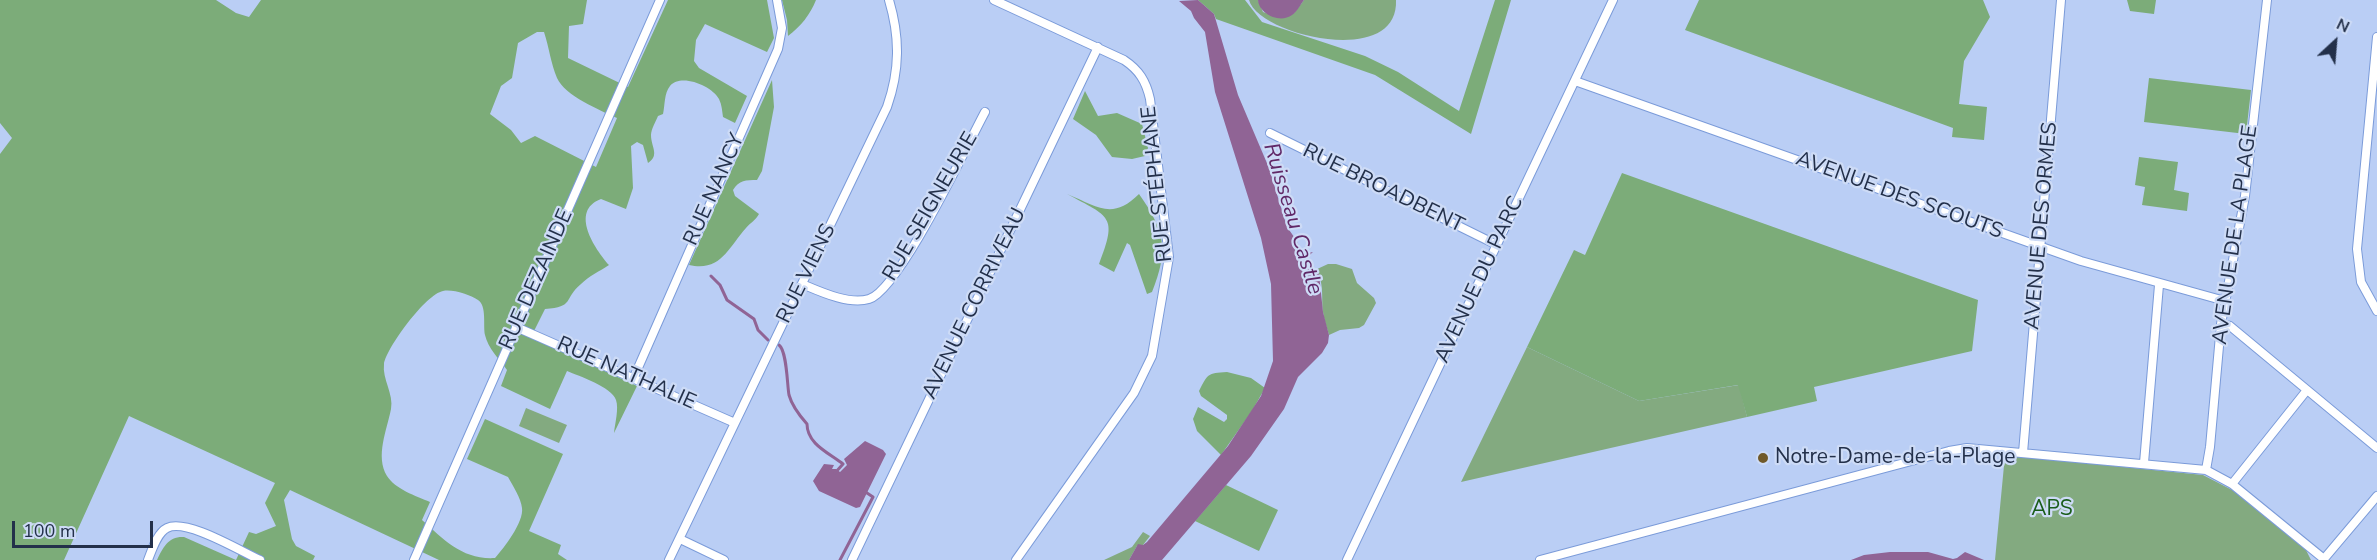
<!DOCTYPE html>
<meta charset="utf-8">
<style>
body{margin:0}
#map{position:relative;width:2377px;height:560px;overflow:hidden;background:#bacef5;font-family:"Nunito Sans",sans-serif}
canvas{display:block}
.north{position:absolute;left:2305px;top:12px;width:60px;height:60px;-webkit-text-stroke:4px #cddbf6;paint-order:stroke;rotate:26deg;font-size:16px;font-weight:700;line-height:24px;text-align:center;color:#23304a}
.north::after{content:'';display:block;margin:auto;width:21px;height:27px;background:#23304a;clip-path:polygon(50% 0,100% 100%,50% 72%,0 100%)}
.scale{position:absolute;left:12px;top:521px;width:141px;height:27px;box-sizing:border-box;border:3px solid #23304a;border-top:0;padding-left:8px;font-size:18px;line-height:21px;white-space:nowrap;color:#23304a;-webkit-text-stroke:4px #cddbf6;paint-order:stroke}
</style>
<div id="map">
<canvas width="2377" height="560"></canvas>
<div class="north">N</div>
<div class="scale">100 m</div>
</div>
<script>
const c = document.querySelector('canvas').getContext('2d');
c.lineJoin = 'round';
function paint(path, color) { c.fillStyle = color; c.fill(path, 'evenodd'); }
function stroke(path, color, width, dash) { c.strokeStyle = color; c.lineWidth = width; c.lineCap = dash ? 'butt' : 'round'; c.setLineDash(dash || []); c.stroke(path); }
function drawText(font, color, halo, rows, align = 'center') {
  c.font = font + ' "Nunito Sans",sans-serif'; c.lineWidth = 4.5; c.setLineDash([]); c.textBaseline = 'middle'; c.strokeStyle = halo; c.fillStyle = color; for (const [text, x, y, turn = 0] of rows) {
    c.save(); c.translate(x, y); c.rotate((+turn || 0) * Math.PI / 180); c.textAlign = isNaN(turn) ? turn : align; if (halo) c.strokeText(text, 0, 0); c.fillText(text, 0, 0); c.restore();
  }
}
paint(new Path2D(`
 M1249,0H1258L1263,12L1281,18L1294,13L1304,0H1396C1399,69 1258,35 1249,0Z
 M1328,264H1336L1352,269L1357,283L1374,298L1376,303L1364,325L1359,328L1340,330L1329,335C1327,328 1324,320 1323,312C1321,298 1325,281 1315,270Z
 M1527,347L1639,401L1739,385L1747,417L1461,482Z
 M526,408L567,425L559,443L519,426Z
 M2005,455L2203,475L2234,491L2306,550L2311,560H1995Z
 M1143,532L1150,536L1143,545L1137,546L1129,560H1104L1132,547Z`), '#83aa80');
paint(new Path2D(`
 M0,0H216L236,13L249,17L261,0H587L583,24L569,26L568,58L628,87L668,0H767L774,38L767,52L705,24L696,40L694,61L699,68L747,96L735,123L723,117C722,111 722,105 719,99C712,86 681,73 670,86C664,93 665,106 663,114L658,116C656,121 651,129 651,135C651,147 660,155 648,163L643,145L637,142L631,146L633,188L626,209L601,199C569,211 595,249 609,265C600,271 589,276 581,284C563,299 575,307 545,309L531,337L637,386L614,433C615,423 619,409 616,400C612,387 579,376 567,371L550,409L501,386L507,370C499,359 488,348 485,335C483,325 487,306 478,300C470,295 453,289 443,291C426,294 387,347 384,364C382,379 394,394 391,409C387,430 375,456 387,476C395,489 416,496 430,502L422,520C444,540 463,560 495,558C504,548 524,522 522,508C521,498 513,486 508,477L467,459L485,419L563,454L529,531L561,545L558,554L567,560H439L290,490L284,500L292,539L296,546L315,556L313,560H157C163,547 169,536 184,537L236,560L249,532L256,534L276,526L265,503L275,483L129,416L64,560H0V154L12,138L0,123ZM537,32H544C549,47 551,64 557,78C565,96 600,110 617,118L596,167L535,136L521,143L511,130L490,114L501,86L512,78L518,43Z
 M782,0H816C810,15 801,26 788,36L787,20Z
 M1198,0H1245L1262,22L1365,56L1398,72L1459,111L1495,0H1511L1471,134L1375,75L1216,19L1214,14Z
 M1699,0H1983L1990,17L1964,61L1959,104L1987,107L1984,140L1952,137L1953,128L1685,30Z
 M2127,0H2156L2154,14L2130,11Z
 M2149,78L2251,90L2246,134L2144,122Z
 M772,80L774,107L762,171L757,180C746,180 739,180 733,190L735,196L759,214C756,220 750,223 746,228C728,248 721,272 689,265Z
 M1085,91L1098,116L1117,113L1142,124L1148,148L1145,156L1132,159L1112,157L1096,135L1073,119Z
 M2139,157L2178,162L2174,190L2189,193L2187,211L2142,205L2145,187L2135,185Z
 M1622,173L1978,300L1972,351L1814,387L1817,401L1747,417L1738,385L1639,401L1527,347L1574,250L1585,255Z
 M1067,194C1097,206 1112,221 1139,194C1165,231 1169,250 1152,292L1147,294L1130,245L1127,243L1114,272L1099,264C1118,216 1110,217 1067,194Z
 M1227,372L1251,378L1265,388L1252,411L1221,455L1197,431L1193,419L1198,407L1224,422L1227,419V415L1201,396L1199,391C1208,374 1207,373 1227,372Z
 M1226,485L1278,510L1259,551L1195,521Z`), '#7cac79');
paint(new Path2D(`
 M1198,0L1214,14L1238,95L1269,168L1287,227L1297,241L1302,254L1313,252C1301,262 1312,266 1319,274L1323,312L1329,335L1328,343L1322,353L1298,377L1284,409L1251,456L1162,560H1129L1138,544L1143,545L1147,542L1228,446L1261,396L1273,361L1271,284L1261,238L1215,92L1205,32L1194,18L1191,11L1179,1Z
 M1258,0H1304C1300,5 1297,12 1292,15C1280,24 1259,14 1258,0Z
 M865,441L883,450L886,454L860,507L856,508L819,491L813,481L824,464L834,465L832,469H836L840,472L847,465L844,459Z
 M1890,552H1928L1953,559L1957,558L1965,552L1984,560H1851L1864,555Z`), '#906495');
stroke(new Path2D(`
 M711,276L720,285L727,300L754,319L758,330L768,340
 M779,345C787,351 787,384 789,395C792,406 799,415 807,424C807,444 829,453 843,464L835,473
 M840,560L873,497L864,491`), '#906495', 3);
const minor = new Path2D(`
 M994,0L1124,60C1139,70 1146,81 1150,99L1169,257L1152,356L1134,393L1016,560
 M2377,37L2357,249L2361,282L2377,311
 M1575,81L2081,261L2225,301
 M1270,133L1497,245
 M802,284C821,292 849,305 869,299C900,289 967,145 985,112
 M2221,324L2230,326L2377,448
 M516,327L735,423
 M634,377L778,49L782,28L777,0
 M2023,453L2061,0
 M2144,463L2159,285
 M2206,470L2210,447L2221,324L2245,196L2267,0
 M2232,484L2307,390
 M680,539L724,560
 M148,560C152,550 157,533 167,528C186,518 240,551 260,560
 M414,560L660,0
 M669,560L887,107C900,70 900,37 889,0
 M852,560L1098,47
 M1347,560L1613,0
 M1540,560L1949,451L1967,448L2206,470L2232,484L2324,559
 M2323,560L2377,496`);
stroke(minor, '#7b9bd9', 10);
stroke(minor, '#fff', 8);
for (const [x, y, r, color] of [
 [1763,458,6,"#705929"]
]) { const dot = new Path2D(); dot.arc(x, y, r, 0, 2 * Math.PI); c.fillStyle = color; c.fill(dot); stroke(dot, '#cddbf6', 2); }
drawText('21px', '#23304a', '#cddbf6', [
 ["RUE STÉPHANE",1158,184,-96],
 ["RUE BROADBENT",1383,189,26],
 ["RUE NANCY",715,190,-66],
 ["AVENUE DES SCOUTS",1899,196,20],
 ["RUE SEIGNEURIE",931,207,-60],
 ["AVENUE DES ORMES",2042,226,-85],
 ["AVENUE DE LA PLAGE",2236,235,-82],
 ["RUE VIENS",807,274,-64],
 ["RUE DEZAINDE",537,280,-66],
 ["AVENUE DU PARC",1480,280,-65],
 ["AVENUE CORRIVEAU",975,304,-64],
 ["RUE NATHALIE",626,374,24]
]);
drawText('21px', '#23304a', '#cddbf6', [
 ["Notre-Dame-de-la-Plage",1775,458]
], 'left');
drawText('21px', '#195c19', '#cddbf6', [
 ["APS",2052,510]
]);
drawText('italic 22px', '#602867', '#cddbf6', [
 ["Ruisseau Castle",1292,219,73]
]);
</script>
